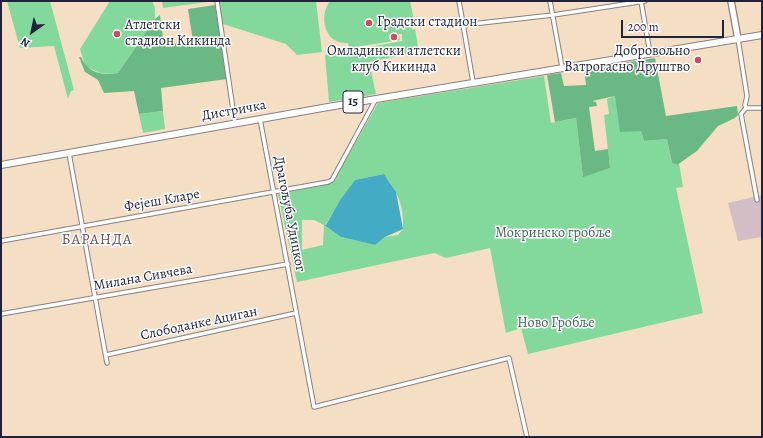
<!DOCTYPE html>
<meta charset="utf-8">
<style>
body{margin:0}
#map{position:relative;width:763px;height:438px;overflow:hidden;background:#f4dfc4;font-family:Alegreya,serif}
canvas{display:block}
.frame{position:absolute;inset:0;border:2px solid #22223b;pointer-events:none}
.north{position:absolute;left:12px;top:12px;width:40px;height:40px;-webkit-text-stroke:3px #fff;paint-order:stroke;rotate:213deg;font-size:11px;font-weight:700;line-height:16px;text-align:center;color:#22223b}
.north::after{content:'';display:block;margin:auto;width:14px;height:18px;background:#22223b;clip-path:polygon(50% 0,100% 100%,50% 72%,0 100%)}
.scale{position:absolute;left:621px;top:20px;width:103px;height:18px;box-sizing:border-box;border:2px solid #22223b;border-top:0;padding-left:5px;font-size:12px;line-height:14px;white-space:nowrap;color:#22223b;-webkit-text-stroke:3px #fff;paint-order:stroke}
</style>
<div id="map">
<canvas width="763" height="438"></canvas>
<div class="frame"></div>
<div class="north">N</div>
<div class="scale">200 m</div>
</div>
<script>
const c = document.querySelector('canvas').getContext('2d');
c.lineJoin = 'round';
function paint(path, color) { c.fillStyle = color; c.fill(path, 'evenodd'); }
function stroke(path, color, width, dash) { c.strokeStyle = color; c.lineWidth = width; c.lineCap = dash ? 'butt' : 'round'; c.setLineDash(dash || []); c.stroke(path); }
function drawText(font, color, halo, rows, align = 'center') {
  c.font = font + ' Alegreya,serif'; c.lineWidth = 3; c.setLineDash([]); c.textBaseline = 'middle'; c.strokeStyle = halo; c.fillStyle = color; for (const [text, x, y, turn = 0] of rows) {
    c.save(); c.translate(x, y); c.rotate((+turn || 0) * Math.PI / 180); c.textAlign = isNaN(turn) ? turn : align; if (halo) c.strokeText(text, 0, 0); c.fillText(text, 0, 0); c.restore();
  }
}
paint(new Path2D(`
 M762,195V237L738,241L728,203Z`), '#d2bec4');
paint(new Path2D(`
 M7,1H50L74,90L71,91L68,99L54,46L20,48Z
 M110,1H152L155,8V19L118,73C105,75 96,73 85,65L80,49Z
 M162,1H215L163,8Z
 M219,1H316L322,52L297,55L286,44L223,24Z
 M330,1H410L415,25L411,30L415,29L419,52L369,62L376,94L329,102L325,55L402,41V34H399L400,40L349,48L348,43C325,45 318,17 330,1Z
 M544,76L551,123L576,118L583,176L610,168L604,115L609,114L607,99L615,96L641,131L644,141L667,139L672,163L677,165L679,163L683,187L676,188L703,313L528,354L521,328L506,333L490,248L446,258L434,253L297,282L278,194L333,182L378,103ZM384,174C398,194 404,204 403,229L398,235L385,237L375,245L341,237L325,226L340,200L355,180ZM302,220H314L324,225L323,245L302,250Z
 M163,111L165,129L143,133L139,114Z`), '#83d99c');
paint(new Path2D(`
 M215,5L227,79L161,88L163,111L139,114L134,91L104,93L98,80L85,72L79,57H81C88,73 102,76 118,73L155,19L160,15L164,45L193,41L188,9Z
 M655,58L666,116L737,106L738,115L735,118L718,126L697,151L677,165L672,163L667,139L644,141L641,131L620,132L615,96L592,101L596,102L597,106L589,107L595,151L608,149L610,168L583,177L576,118L555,122L547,75L561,73L564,86L586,85L584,69Z`), '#6ab984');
paint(new Path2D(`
 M384,174L396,192L403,229L385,237L375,245L341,237L324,225H326L340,200L355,180Z`), '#43abc3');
const street = new Path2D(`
 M217,1L235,123
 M459,1L473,82
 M550,1L562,67
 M641,1L650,53
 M463,25L553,15L645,1
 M738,39L747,96L745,105L746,108
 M746,108L741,114L757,200
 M746,108H762
 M260,119L314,407L509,358L527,437
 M69,153L107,363
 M1,241L328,182L332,180L376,99
 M1,314L288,264
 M106,355L296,313`);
const secondary = new Path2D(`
 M731,1L738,39`);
const primary = new Path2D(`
 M1,165L328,107L762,35`);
stroke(street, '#8b8080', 5.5);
stroke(secondary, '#8b8080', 8);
stroke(primary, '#8b8080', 8);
stroke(street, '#fff', 3.5);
stroke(secondary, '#fff', 5.5);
stroke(primary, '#fff', 6);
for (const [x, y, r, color] of [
 [369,23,4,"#d1495b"],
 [117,34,4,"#d1495b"],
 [394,37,4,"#d1495b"],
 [698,60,4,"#d1495b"]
]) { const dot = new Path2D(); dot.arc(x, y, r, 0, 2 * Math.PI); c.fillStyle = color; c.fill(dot); stroke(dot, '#fff', 1.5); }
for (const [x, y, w] of [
 [353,102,20]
]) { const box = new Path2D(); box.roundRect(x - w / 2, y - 11, w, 22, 3); c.fillStyle = '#fff'; c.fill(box); stroke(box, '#22223b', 1); }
drawText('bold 13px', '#22223b', null, [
 ["15",353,102]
]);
drawText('14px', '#22223b', '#fff', [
 ["Градски стадион",377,23],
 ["Атлетски",125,26],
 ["стадион Кикинда",125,42],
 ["Омладински атлетски",394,52,"center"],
 ["клуб Кикинда",394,68,"center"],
 ["Добровољно",690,52,"right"],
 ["Ватрогасно Друштво",690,68,"right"]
], 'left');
drawText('14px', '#22223b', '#fff', [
 ["Дистричка",234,111,-10],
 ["Фејеш Кларе",162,201,-10],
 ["Драгољуба Удицког",289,214,79],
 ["Милана Сивчева",143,278,-10],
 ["Слободанке Ациган",199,324,-12]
]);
drawText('14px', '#44625d', '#fff', [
 ["Мокринско гробље",553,234],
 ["Ново Гробље",556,324]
]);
c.letterSpacing = '1px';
drawText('15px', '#67535d', '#fff', [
 ["БАРАНДА",97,240]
]);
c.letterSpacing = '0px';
</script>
